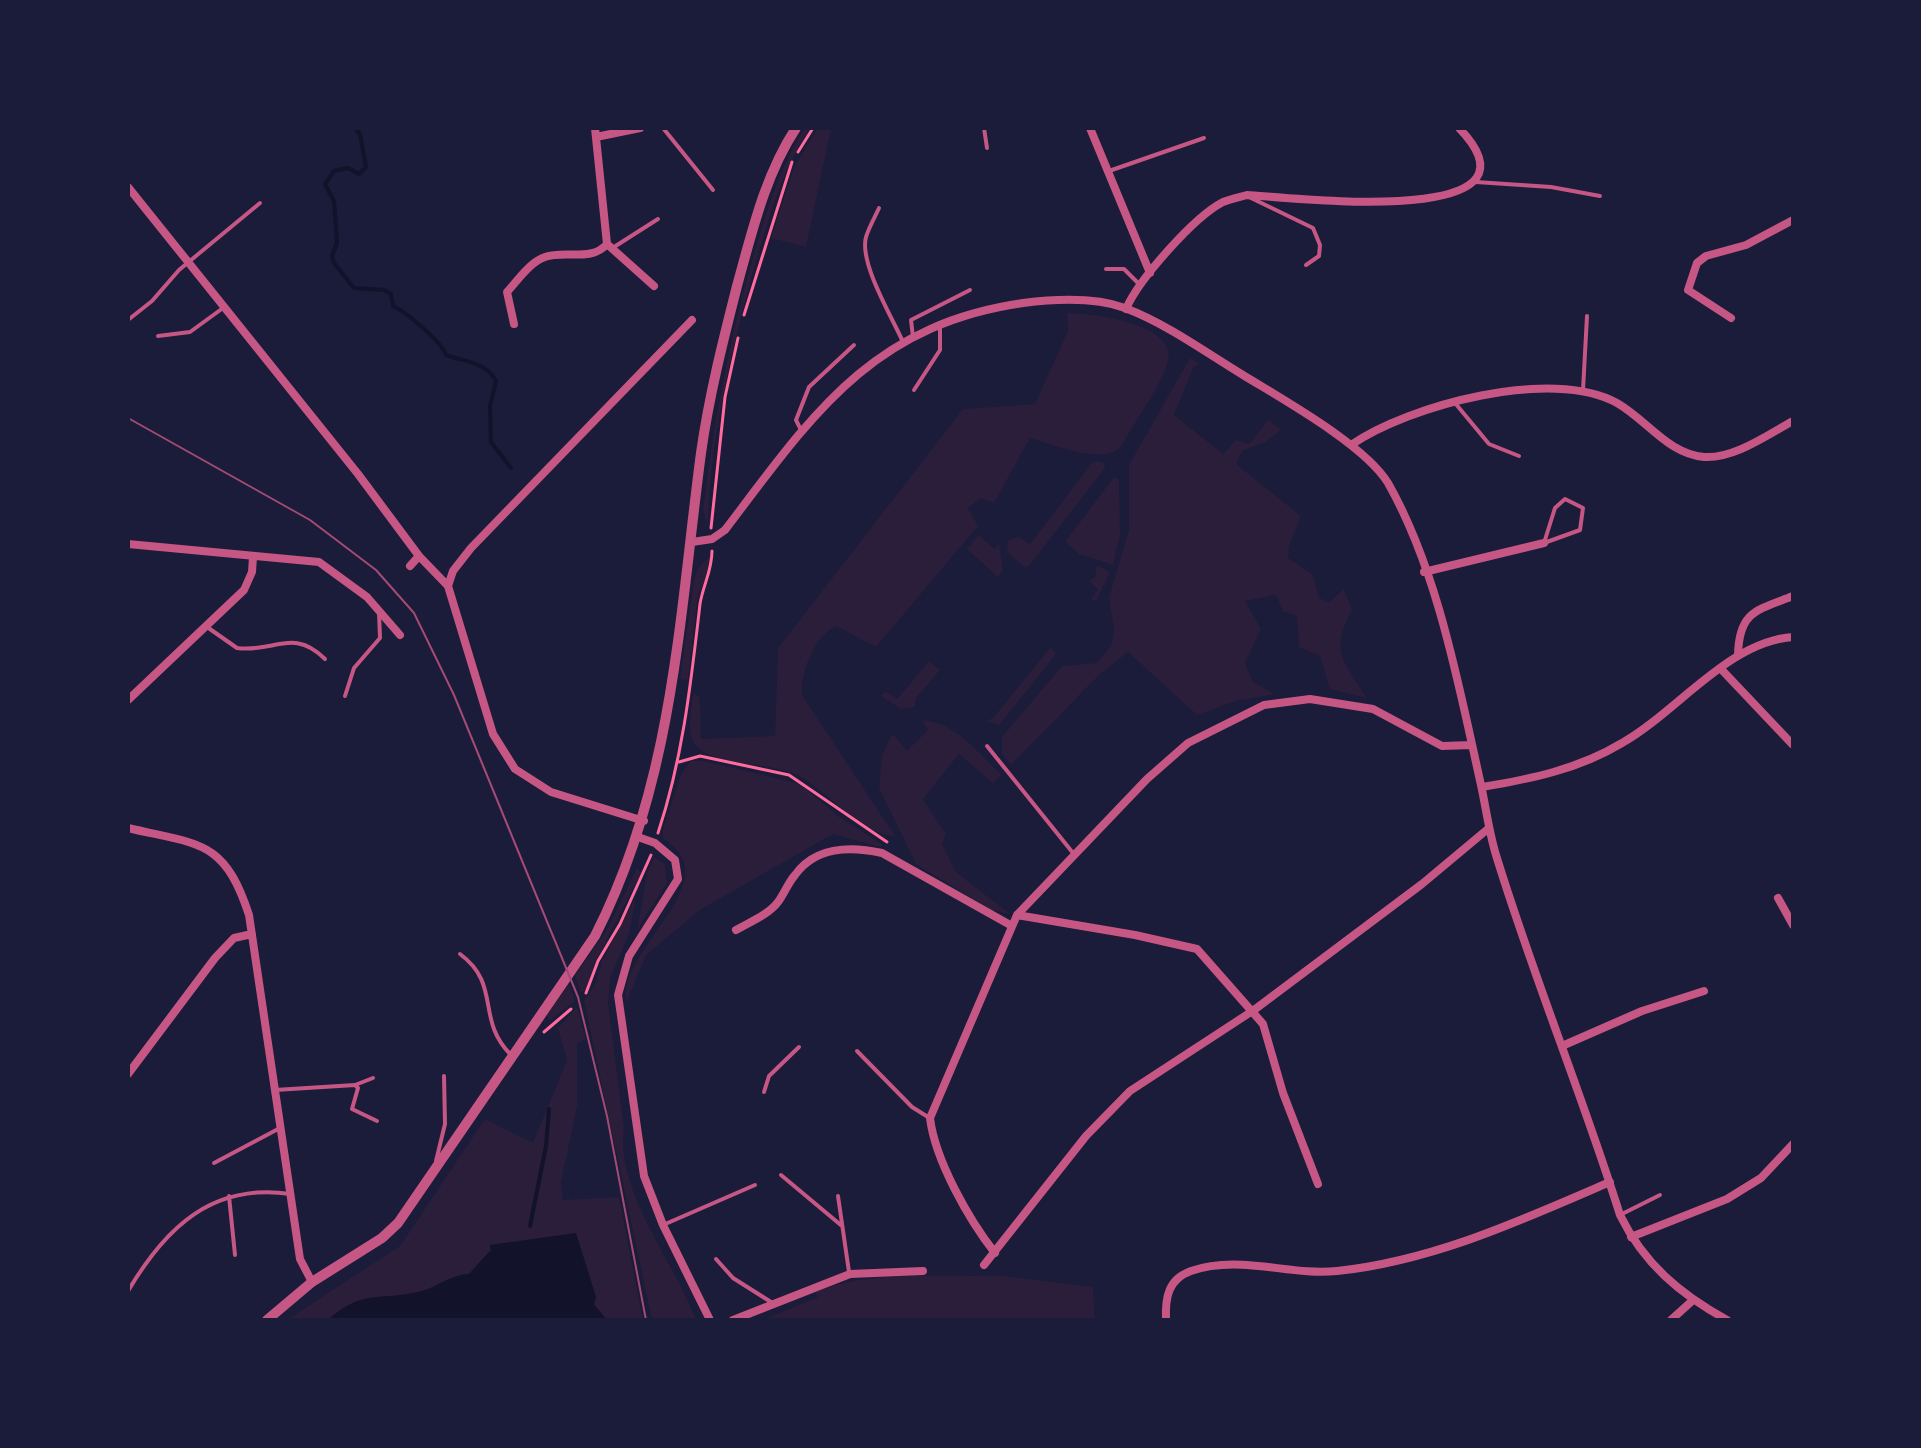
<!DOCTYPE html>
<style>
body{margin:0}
#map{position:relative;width:1921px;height:1448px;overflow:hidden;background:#1b1b3a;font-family:Manrope,sans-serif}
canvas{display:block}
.frame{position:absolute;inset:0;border:130px solid #1b1b3a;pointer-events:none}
</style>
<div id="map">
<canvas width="1921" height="1448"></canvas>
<div class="frame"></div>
</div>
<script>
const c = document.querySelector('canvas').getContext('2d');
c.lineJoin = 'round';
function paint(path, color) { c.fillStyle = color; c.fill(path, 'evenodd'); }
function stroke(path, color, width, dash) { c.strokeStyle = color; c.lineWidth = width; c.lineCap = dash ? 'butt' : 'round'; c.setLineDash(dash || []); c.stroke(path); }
paint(new Path2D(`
 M805,128H810C780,174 767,224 752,276C730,357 710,440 708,524L703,511C714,422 728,345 753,258C766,212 779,169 805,128Z
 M818,128H831L806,247L771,238L794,167Z
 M1067,313C1092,313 1178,324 1168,361C1163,383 1132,426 1120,448C1100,465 1053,444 1030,438L994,503L981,498L968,508L978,526L876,647L836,626C815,636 800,672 802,695L895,836C867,837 827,793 803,778C774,760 721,769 697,747C685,736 692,708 693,693L700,697L701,739L775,736L778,648L963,409L1035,404L1068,331Z
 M1190,358L1200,364L1194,366L1174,415L1223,454L1236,440L1249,444L1269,419L1281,430L1265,442L1242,451L1236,464L1301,516L1289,546L1288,558L1313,575L1319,598L1329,602L1344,589L1352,610C1329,652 1344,661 1367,698L1330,689L1320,656L1299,647L1297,616L1283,611L1276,595L1245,601L1261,629L1245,663L1253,682L1275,694L1236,701L1197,715L1128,652L1099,675L1011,765L1002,754V737L1062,666L1097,663L1111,646L1114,630L1109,597L1129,530V465Z
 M1098,461L1104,463L1105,468L1029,566L1024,567L1007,552L1008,540L1019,537L1030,544L1091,464Z
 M1114,477L1119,479L1120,535L1113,565L1079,554L1065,542Z
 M978,535L995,549L999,544L1003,571L998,577L967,549Z
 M710,556V568L698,595L688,680L680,679L694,580L698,568Z
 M1097,565L1110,572L1096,601L1091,599L1098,589L1089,581L1095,577Z
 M1050,648L1056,653L1050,662L999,725L986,721L993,718Z
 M929,661L940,670L916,698L915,707L901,709L881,696L885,691L897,699Z
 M922,720C955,722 979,753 1001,775L993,783L959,754L923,799L946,834L942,844L956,872L1010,914L991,910L916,864L879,788L882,755L891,736L894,735L907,751L928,730Z
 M691,761H704L800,784L838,816L883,845L880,847L833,834L700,910L646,955L626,1003C617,947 732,882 663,838V829L681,774Z
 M654,857L665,864L667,883L637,930L647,874Z
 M637,868L641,873L594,965L586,989L581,993L575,976L608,928Z
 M636,897L629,934L610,978L608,1002L624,1128C615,1191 675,1262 696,1320H652L584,1001L595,985L602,961Z
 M569,984L575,1001L549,1021L547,1014Z
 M577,1007L586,1039L577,1044V1106L561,1183L563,1200L619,1197L643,1320H607L594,1304L576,1234L490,1246L491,1250L469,1274C450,1275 439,1286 422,1291C380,1302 364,1288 328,1320H287L400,1246L485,1119L533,1143L567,1060L558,1028Z
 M1003,1276L1093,1287L1095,1320H763L818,1297L815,1292C873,1269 941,1277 1003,1276Z`), '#2a1e3b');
paint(new Path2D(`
 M576,1233L596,1297L594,1305L607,1320H328C364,1288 380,1302 422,1291C439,1286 450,1275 469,1274L491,1250L490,1245Z`), '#12122b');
stroke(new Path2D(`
 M355,128L360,134L366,167L359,174L348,168L334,171L325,184L334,201L337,243L332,256L334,263L354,288L384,290L391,294L393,306C406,312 442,342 446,355C465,362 486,362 496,381L490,406L491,442L511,468
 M530,1226L546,1146L549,1109`), '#12122b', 4);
stroke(new Path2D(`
 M798,152L813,128
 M744,315L792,162
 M711,528L725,397L738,338
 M679,762L700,756L789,775L887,842
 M658,833C683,758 691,682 700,604C703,585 712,571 712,551
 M586,993L598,961L620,924L651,855
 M544,1032L571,1009`), '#ff6b9d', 3);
stroke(new Path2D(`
 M663,128L713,190
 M984,128L987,148
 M1109,171L1204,138
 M1476,182L1551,187L1600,196
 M1249,197L1313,228L1320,245L1319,256L1306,265
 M879,208C875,217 869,227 866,237C859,263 892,317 903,342
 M614,247L658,219
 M1106,269H1124L1140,285
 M128,320L152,301L179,270L260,203
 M158,336L190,332L223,308
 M913,337L911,320L970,290
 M914,390L940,350V327
 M1583,390L1587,316
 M1455,403L1489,444L1519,456
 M801,430L796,420L809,387L854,345
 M1565,499L1583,508L1580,530L1544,543L1555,508Z
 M207,627L237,648C274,653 293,627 325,659
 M345,696L354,668L380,638L379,613
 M987,746L1073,853
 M460,954C502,985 475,1019 511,1055
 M857,1051L912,1107L928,1117
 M355,1085L358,1088L352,1109L377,1121
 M275,1090L355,1085L373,1078
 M764,1092L769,1076L799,1047
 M436,1161L445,1124L444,1076
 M214,1163L280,1128
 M781,1175L842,1226
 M229,1196L235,1255
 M838,1196L849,1272
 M1620,1215L1660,1195
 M663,1225L755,1185
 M716,1259L733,1278L771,1302
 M128,1291C166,1227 212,1183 290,1194`), '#c65784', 4);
stroke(new Path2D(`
 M595,128L607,244L654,286
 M1090,128L1150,273
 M596,137L640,128
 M128,187L358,474L419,556L410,566
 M1126,309C1139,279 1194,217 1223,202C1230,199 1240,197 1247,195C1288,197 1557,230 1459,128
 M1731,318L1688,290L1697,263L1706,256L1746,245L1793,220
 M514,324L507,292C518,280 530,262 545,257C565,250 592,262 607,244
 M1351,445C1409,405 1552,367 1617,403C1647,420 1668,454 1704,457C1734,459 1767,435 1793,421
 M692,542L712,539L725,530C811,417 870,325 1023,303C1055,299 1095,297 1125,308C1167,324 1205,352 1243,375C1282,399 1365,445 1388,483C1438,571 1459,687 1481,785C1486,808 1489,832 1496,855C1533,976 1582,1094 1620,1215C1644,1264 1680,1294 1727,1320
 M128,544L319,562L367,597L400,635
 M419,556L448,586L493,734L515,769L551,792L644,821
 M1424,572L1544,543
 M448,586L453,571L471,548L692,320
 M1738,655C1739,611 1757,610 1793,596
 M1721,669L1793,745
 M128,700L244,590L252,572L253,557
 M1482,787C1531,779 1579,769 1622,743C1677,712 1729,641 1793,637
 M128,828C200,845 224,839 249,915L300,1259L312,1282
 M638,837L655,843L675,860L678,879L629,956L618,995L644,1176L663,1225L710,1320
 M1778,898L1793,925
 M1017,915L1135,935L1197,949L1263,1024L1283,1093L1318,1184
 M736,930C750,922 768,915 778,902C784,894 788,883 795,875C816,846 850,846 882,853L1012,926
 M1562,1046L1642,1011L1704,991
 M128,1074L215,958L234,938L252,934
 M1631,1237L1727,1199L1761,1178L1793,1144
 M995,1253C969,1220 935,1160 930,1118L1017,915L1147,779L1188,743L1264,705L1310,699L1373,709L1442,746L1471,745
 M984,1265L1086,1136L1130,1091L1254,1010L1422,884L1489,828
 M733,1320L850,1274L923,1271
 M1166,1320C1165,1298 1168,1279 1191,1271C1239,1254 1289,1276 1337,1271C1433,1261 1522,1220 1610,1182
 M1671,1320L1692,1301`), '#c65784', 8);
stroke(new Path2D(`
 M267,1320L312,1282L382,1238L398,1223L595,936C673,783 679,620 701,453C709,396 723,341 737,286C752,232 765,175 796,128`), '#c65784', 10);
stroke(new Path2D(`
 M128,418L310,520L376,570L414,613L454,695L578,997L607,1116L646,1320`), '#a44b75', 2);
</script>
